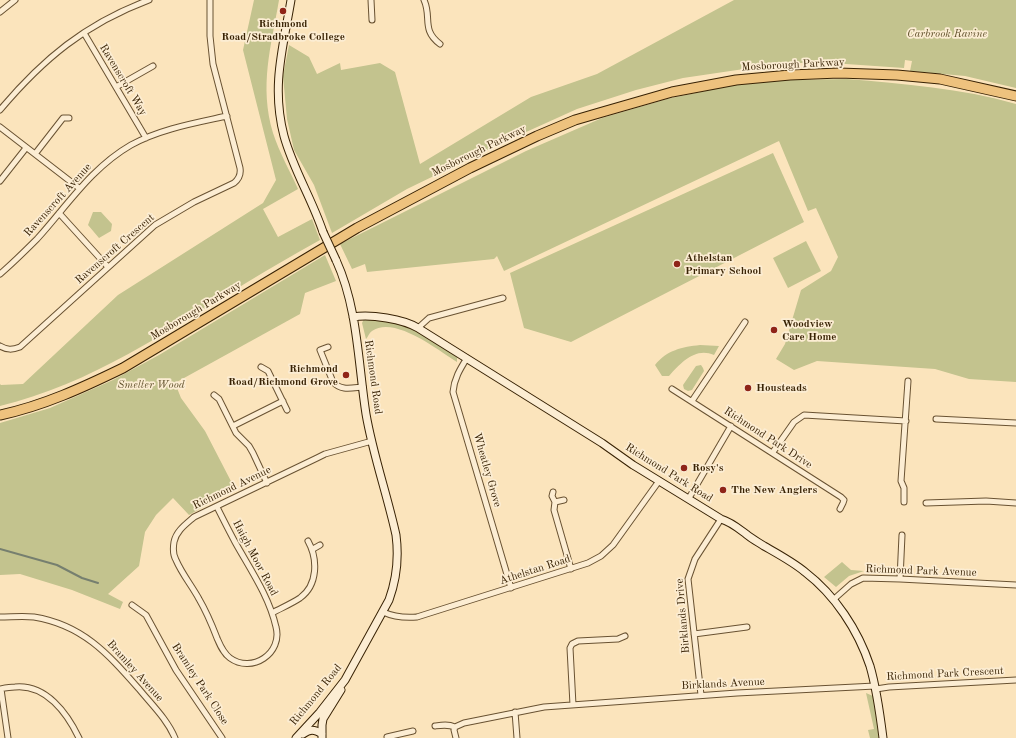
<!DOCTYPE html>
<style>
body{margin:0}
canvas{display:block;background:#fbe4bc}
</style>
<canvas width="1016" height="738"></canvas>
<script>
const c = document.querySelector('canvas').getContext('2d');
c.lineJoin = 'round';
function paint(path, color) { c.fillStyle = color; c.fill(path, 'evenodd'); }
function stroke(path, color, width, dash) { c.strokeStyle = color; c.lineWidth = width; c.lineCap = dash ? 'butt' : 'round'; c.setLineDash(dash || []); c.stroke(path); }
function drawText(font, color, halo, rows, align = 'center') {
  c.font = font + ' "Old Standard TT",serif'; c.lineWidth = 3.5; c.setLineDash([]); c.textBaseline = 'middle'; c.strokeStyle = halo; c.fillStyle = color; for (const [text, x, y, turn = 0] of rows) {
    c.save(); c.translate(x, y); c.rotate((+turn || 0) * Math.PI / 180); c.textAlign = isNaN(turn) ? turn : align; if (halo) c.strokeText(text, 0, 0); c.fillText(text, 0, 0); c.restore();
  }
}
paint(new Path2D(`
 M254,0H279C271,47 259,86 273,133C279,152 290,171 298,189L263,209L278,237L312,219L320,240C295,254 270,268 246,283C168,331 91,384 0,406V384L1,385L23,384L118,295L263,203L276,180L243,50Z
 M734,0H1016V88L965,76L910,71L912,61L905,60L904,68L846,64L801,63L744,69L683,78L636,90L577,109L504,142L407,189L332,233L314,185L294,150L287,119L283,76L289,45L309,57L317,74L340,63L341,70L380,63L395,72L420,164L531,97L597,74Z
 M847,79C904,84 961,88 1016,104V382L969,379L935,369L817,361L794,370L776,359L785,344L801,290L831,271L838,257L816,208L808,211L779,141L504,271L497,256L494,259L367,272L365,264L352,269L340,244L526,151L602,118L667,99L734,85L789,80Z
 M773,153L804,222L571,342L524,328L510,273Z
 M93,212H101L112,224L111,231L99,238L88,225Z
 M806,241L821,271L788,288L773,258Z
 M325,255L336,281L305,293L300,314L175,383L181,398L205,431L235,489L189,515L173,498L156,515L145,532L139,566L108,594L123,602L120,609L72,590L20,574L0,575V423L50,408L113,380L159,355Z
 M364,319C376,318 394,320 405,324C421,329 443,348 457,357V362C438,350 394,315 372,331C369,333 368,337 366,339L362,323Z
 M700,345L719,346L714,355C695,347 681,363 669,376H662L655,365C667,350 682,347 700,345Z
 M701,365L703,368L704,371L692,390L688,391L684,389L683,385L696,366Z
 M842,562L851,570L864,571L849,576L836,587L824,577Z
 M866,693L873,696L879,738H870L868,730L874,729Z`), '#c3c38e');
stroke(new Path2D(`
 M0,549L57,565L82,578L98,583`), '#767f6f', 2);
const street = new Path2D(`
 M371,0L372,20
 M424,0C432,17 421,30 440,44
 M0,12L15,0
 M84,33L146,138
 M116,87L153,66
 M0,110C43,59 85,24 149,0
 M0,127L79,188
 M35,154L63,118H69
 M0,181L26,148
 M59,213L108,267
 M0,274C13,263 25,251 37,239C67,206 91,168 131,145C160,129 195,123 227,116
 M418,328L429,318L503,298
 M0,346C7,350 12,350 20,347L155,225L194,202L234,183C239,179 241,174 240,168L213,64L210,36V0
 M328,347L320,350L333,382C341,391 351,388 363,387
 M467,358C460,369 454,379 453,392L511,588
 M261,367L268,371L287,410
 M672,389L841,497L844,500L843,503L840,509
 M214,395L219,399L236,433L249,446L253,453L267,483
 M692,401L745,322
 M936,419L1016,423
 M233,426L283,401
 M773,452L794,422L804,415L906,421
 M553,492L552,496L555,502L564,500
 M689,498L731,426
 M555,502L554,510L571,569
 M904,502V488L901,481L908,381
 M926,503L986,501L1016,503
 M217,507C223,519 229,531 235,542C250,569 269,596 276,627C283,653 252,674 230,658C223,653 220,645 217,638C212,625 206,611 199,599C192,586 182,574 176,560C173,555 173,548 174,542C176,531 186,524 194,517L317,458L325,454L372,441
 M313,549L320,545
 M900,579L902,535
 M833,600L851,584L863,578L900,579L1016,585
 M132,605L146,615L176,670L222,738
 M383,612C394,617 405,618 417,617L588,563L601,556L613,545L659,481
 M272,613C281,608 291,604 300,598C318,585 318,559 308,541
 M0,617C11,617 23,616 34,617C83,625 108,654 139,689C152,705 167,719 175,738
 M694,634L747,627
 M0,689C5,688 10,687 15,687C46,684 67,713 79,738
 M1,689L8,738
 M876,689L889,687L1016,680
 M701,695L688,579L695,559L721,519
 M573,705L570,648L572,644L578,641L618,639L625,636
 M515,712L517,738
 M435,726C442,725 448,724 455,727
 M387,737L413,731
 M456,738L454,730L455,727L464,723L544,707L737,693L875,686`);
const secondary = new Path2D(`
 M291,0C283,48 271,87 284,136C293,169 312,199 323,232
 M353,317C371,314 403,319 418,328L602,443L633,465L638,468L721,519C731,522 738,528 746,534C752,539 758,542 764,546C778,554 793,562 805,572C835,595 858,630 870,666C877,690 880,714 883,738
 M303,734C310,729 314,729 322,734
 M296,738L320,712L345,680L389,600C397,578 399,558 396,535C387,494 373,455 366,414C358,363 358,308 336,260
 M322,738V725L323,719L341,690`);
const highway = new Path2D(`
 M0,415C43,406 84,387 123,368L357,228L470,168L537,136L575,120L599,113L672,92L736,80L790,75L839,73L897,75L940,79L1016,96`);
stroke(street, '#695232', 7);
stroke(secondary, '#382204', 9);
stroke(highway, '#382204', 11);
stroke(street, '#fcedd3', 5);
stroke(secondary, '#fcedd3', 7);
stroke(highway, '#eec27e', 9);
const secondaryBridge = new Path2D(`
 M323,232L336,260`);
stroke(secondaryBridge, '#382204', 9, []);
stroke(secondaryBridge, '#fcedd3', 7);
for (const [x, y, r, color] of [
 [283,11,4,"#8f2418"],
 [677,264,4,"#8f2418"],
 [774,330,4,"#8f2418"],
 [346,375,4,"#8f2418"],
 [748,388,4,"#8f2418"],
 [684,468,4,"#8f2418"],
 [723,490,4,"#8f2418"]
]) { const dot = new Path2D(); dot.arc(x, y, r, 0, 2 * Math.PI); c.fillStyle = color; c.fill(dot); stroke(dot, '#fcedd3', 1.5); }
drawText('bold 11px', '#382204', '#fcedd3', [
 ["Richmond",283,24,"center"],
 ["Road/Stradbroke College",283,37,"center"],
 ["Athelstan",685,258],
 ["Primary School",685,271],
 ["Woodview",782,324],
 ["Care Home",782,337],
 ["Richmond",338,369,"right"],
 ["Road/Richmond Grove",338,382,"right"],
 ["Housteads",756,388],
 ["Rosy's",692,468],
 ["The New Anglers",731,490]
], 'left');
drawText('italic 11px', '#62522d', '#fcedd3', [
 ["Carbrook Ravine",947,34],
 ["Smelter Wood",151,385]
]);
drawText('11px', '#382204', '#fcedd3', [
 ["Mosborough Parkway",793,65,-3],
 ["Ravenscroft Way",123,80,59],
 ["Mosborough Parkway",479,151,-26],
 ["Ravenscroft Avenue",58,200,-48],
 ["Ravenscroft Crescent",115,249,-41],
 ["Mosborough Parkway",196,311,-31],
 ["Richmond Road",373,377,82],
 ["Richmond Park Drive",768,438,33],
 ["Wheatley Grove",487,470,74],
 ["Richmond Park Road",669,473,32],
 ["Richmond Avenue",232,488,-26],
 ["Haigh Moor Road",255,558,62],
 ["Athelstan Road",535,570,-18],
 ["Richmond Park Avenue",921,571,2],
 ["Birklands Drive",683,616,-95],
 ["Bramley Avenue",135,671,48],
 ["Richmond Park Crescent",945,674,-3],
 ["Bramley Park Close",200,684,57],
 ["Birklands Avenue",723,684,-3],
 ["Richmond Road",316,695,-51]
]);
</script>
